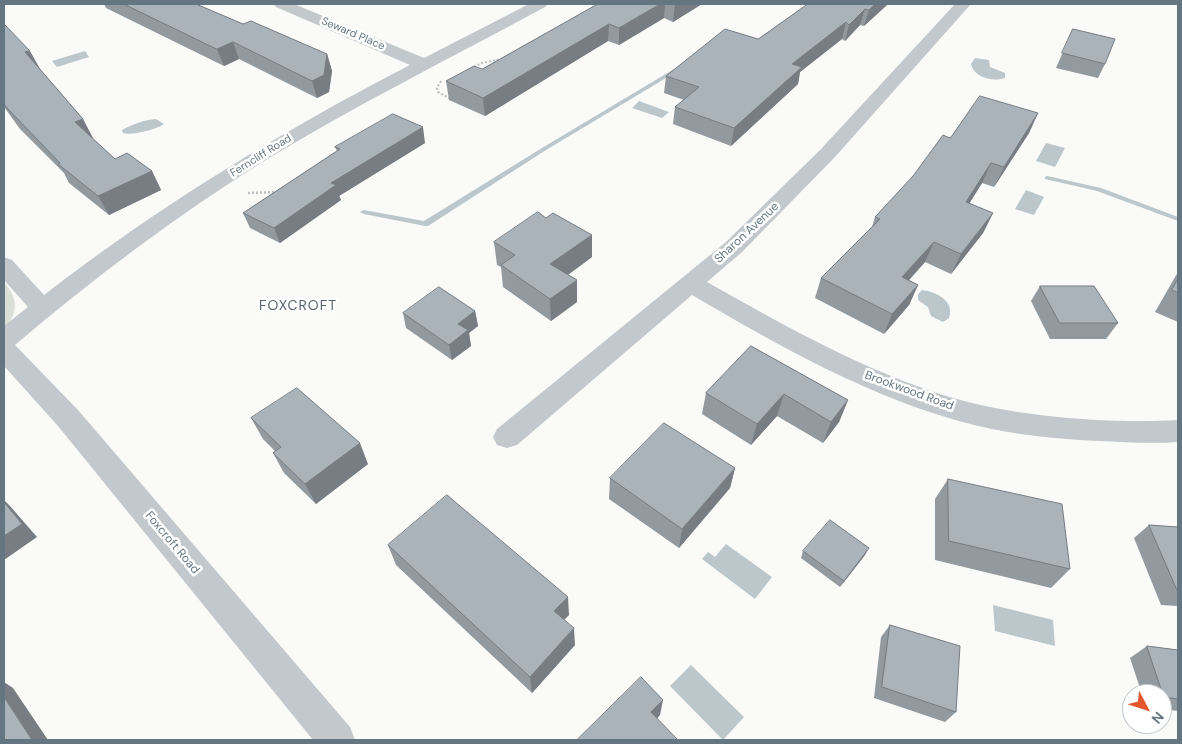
<!DOCTYPE html>
<style>
body{margin:0}
#map{position:relative;width:1182px;height:744px;overflow:hidden;background:#fafaf8;font-family:"DM Sans",sans-serif}
canvas{display:block}
.frame{position:absolute;inset:0;border:5px solid #657683;pointer-events:none}
.north{position:absolute;left:1122px;top:684px;width:50px;height:50px;box-sizing:border-box;background:#fff;border:1px solid #c1c8cd;border-radius:50%;rotate:130deg;font-size:14px;font-weight:700;line-height:20px;text-align:center;color:#657683}
.north::after{content:'';display:block;margin:auto;width:18px;height:22px;background:#e4572e;clip-path:polygon(50% 0,100% 100%,50% 72%,0 100%)}
</style>
<div id="map">
<canvas width="1182" height="744"></canvas>
<div class="frame"></div>
<div class="north">N</div>
</div>
<script>
const c = document.querySelector('canvas').getContext('2d');
c.lineJoin = 'round';
function paint(path, color) { c.fillStyle = color; c.fill(path, 'evenodd'); }
function stroke(path, color, width, dash) { c.strokeStyle = color; c.lineWidth = width; c.lineCap = dash ? 'butt' : 'round'; c.setLineDash(dash || []); c.stroke(path); }
function drawText(font, color, halo, rows, align = 'center') {
  c.font = font + ' "DM Sans",sans-serif'; c.lineWidth = 5; c.setLineDash([]); c.textBaseline = 'middle'; c.strokeStyle = halo; c.fillStyle = color; for (const [text, x, y, turn = 0] of rows) {
    c.save(); c.translate(x, y); c.rotate((+turn || 0) * Math.PI / 180); c.textAlign = isNaN(turn) ? turn : align; if (halo) c.strokeText(text, 0, 0); c.fillText(text, 0, 0); c.restore();
  }
}
paint(new Path2D(`
 M4,282C18,299 19,312 4,329Z`), '#dadfd7');
paint(new Path2D(`
 M85,51L89,57L57,67L52,61Z
 M975,58L989,60L990,67L1005,73V78C993,82 974,78 971,64Z
 M639,101L669,112L662,118L632,108Z
 M156,119L164,124C158,129 131,136 123,133L122,130C133,124 144,120 156,119Z
 M1046,143L1065,148L1055,167L1036,161Z
 M1026,190L1044,197L1034,215L1015,209Z
 M922,290C937,292 955,301 949,318L943,322L931,316L928,307L918,300V294Z
 M726,544L772,577L755,599L702,559L708,552L715,557Z
 M993,605L1053,620L1055,646L995,631Z
 M691,665L744,717L723,740L670,686Z`), '#bbc7cb');
paint(new Path2D(`
 M674,69L676,70V72L546,150L428,226H425L364,214L360,212L364,210L424,221L542,148Z
 M1047,176L1101,188L1178,217V221L1097,191L1045,179V177Z`), '#bbc7cb');
stroke(new Path2D(`
 M474,67L482,63L501,59
 M441,81L437,88L438,92L451,99`), '#bbbfc2', 2, [2, 2]);
stroke(new Path2D(`
 M248,193L279,192`), '#bbbfc2', 2.5, [2, 2]);
paint(new Path2D(`
 M273,4H294L424,58L529,4H548L545,7C451,58 356,105 264,161C176,216 94,278 15,345L78,410L350,727L355,740H313L58,426L4,366V326L28,307L4,280V257L12,260L44,295C159,206 282,131 410,65L276,7Z
 M955,4H971L835,157L742,252L707,282C785,326 866,372 953,398C1019,417 1110,424 1178,420V442C1152,444 1125,442 1099,441C1057,439 1015,435 974,425C874,400 781,347 692,295L517,445L507,448L497,445L493,437L497,429L726,242L821,149Z`), '#c3c8cc');
paint(new Path2D(`
 M104,4H196L243,24L327,54L332,71L329,92L317,98L239,59L224,66L106,8Z
 M598,4H702L673,22L664,18L619,45L608,41L485,116L449,100L446,81L482,69Z
 M808,4L887,5L864,26L860,25L845,41L842,39L800,72L798,84L731,146L673,124L675,107L684,100L664,93L666,76L758,39Z
 M4,24L40,69L83,119L92,138L115,159L152,171L161,190L109,215L69,183L64,173L20,129L4,107Z
 M1073,29L1105,64L1098,78L1056,68Z
 M1038,113L1029,133L994,187L982,183L969,203L993,213L983,233L951,274L925,262L909,280L918,285L909,305L884,334L815,298L821,278L872,227L875,217L950,138Z
 M425,143L339,196L341,200L280,243L250,228L243,213L337,151L335,147Z
 M546,218L592,235V257L568,275L577,302L551,321L503,287L501,267L497,265L494,242Z
 M1178,272V322L1155,312Z
 M1040,286L1118,323L1106,339H1050L1031,301Z
 M475,311L478,326L469,333L471,346L452,360L406,328L403,313Z
 M751,346L848,400L839,422L823,443L777,416L751,445L702,414L706,393Z
 M251,418L368,464L316,504L284,473L273,453L275,451L263,439Z
 M735,468L730,488L679,548L609,499L610,478Z
 M948,479L1070,569L1051,588L935,560V499Z
 M1149,525L1178,527V606L1161,605L1134,538Z
 M388,545L569,615L564,619L575,645L532,693L396,565Z
 M803,551L865,555L840,587L801,558Z
 M890,625L956,712L945,722L874,698L881,637Z
 M1147,646L1178,650V711L1162,709V694H1142L1130,658Z`), '#929a9f');
paint(new Path2D(`
 M660,4H665L664,18L619,45V28Z
 M675,4H702L673,22Z
 M875,4H887V5L864,26L869,10Z
 M865,9L860,25L845,41L849,25Z
 M846,22L842,39L800,72L798,84L731,146L734,128L792,64Z
 M609,24L608,41L485,116L483,98Z
 M233,42L239,59L224,66L217,49Z
 M30,51L40,69L36,70L25,52Z
 M327,54L332,71L329,92L317,98L312,81Z
 M1038,113L1029,133L994,187L1004,167Z
 M83,119L93,138L86,140L75,122Z
 M423,127L425,143L339,196L341,200L280,243L274,228L331,183Z
 M991,163L982,183L958,222L966,202Z
 M152,171L161,190L109,215L98,196Z
 M993,213L983,233L951,274L961,254Z
 M592,235V257L551,287L550,264Z
 M934,242L925,262L894,297L902,277Z
 M577,280V302L551,321L550,299Z
 M918,285L909,305L884,334L892,314Z
 M475,311L478,326L469,333L471,346L452,360L449,345L458,324Z
 M784,394L777,416L751,445L757,424Z
 M848,400L839,422L823,443L831,422Z
 M360,443L368,464L316,504L305,484Z
 M735,468L730,488L679,548L682,529Z
 M4,500L10,506L37,537L4,560Z
 M869,548L865,555L840,587L844,581Z
 M568,597L569,615L556,628L554,611Z
 M574,628L575,645L532,693L530,677Z
 M4,682L13,688L48,740H32L4,697Z
 M663,700L660,715L649,727L651,712Z`), '#777d82');
const building = new Path2D(`
 M124,4H196L243,24L251,21L327,54L324,75L312,81L233,42L217,49Z
 M598,4H660L619,28L609,24L483,98L446,81L474,66L482,69Z
 M808,4H875L869,10L865,9L849,25L846,22L792,64L802,67L734,128L675,107L699,87L666,76L725,29L758,39Z
 M4,24L30,51L25,52L83,119L75,122L115,159L127,153L152,171L98,196L58,164L60,163L9,110L4,104Z
 M1073,29L1115,39L1105,64L1062,53Z
 M980,96L1038,113L1004,167L991,163L966,202L993,213L961,254L934,242L902,277L918,285L892,314L821,278L880,219L875,217L913,176L943,135L950,138Z
 M393,114L423,127L331,183L336,185L274,228L243,213L340,149L335,147Z
 M538,212L546,218L553,213L592,235L550,264L577,280L550,299L501,265L515,255L494,242Z
 M1178,279V293L1172,290Z
 M1040,286H1094L1118,323H1060Z
 M439,287L475,311L458,324L468,330L449,345L403,313Z
 M751,346L848,400L831,422L784,394L757,424L706,393Z
 M297,388L360,443L305,484L273,453L281,447L251,418Z
 M664,423L735,468L682,529L610,478Z
 M948,479L1062,504L1070,569L949,541Z
 M447,495L568,597L554,611L574,628L530,677L388,545Z
 M4,502L22,524L4,536Z
 M830,520L869,548L844,581L803,551Z
 M1149,525L1178,527V592Z
 M890,625L960,646L956,712L882,687Z
 M1147,646L1178,650V699L1164,697Z
 M641,677L663,700L651,712L678,740H577Z
 M4,697L32,740H4Z`);
paint(building, '#aab3b9');
stroke(building, '#777d82', 1);
drawText('11px', '#657683', '#fff', [
 ["Seward Place",353,34,23],
 ["Ferncliff Road",261,156,-32]
]);
drawText('12px', '#657683', '#fff', [
 ["Sharon Avenue",747,233,-43],
 ["Brookwood Road",909,391,20],
 ["Foxcroft Road",172,543,50]
]);
c.letterSpacing = '1px';
drawText('14px', '#57646e', '#fff', [
 ["FOXCROFT",298,306]
]);
c.letterSpacing = '0px';
</script>
